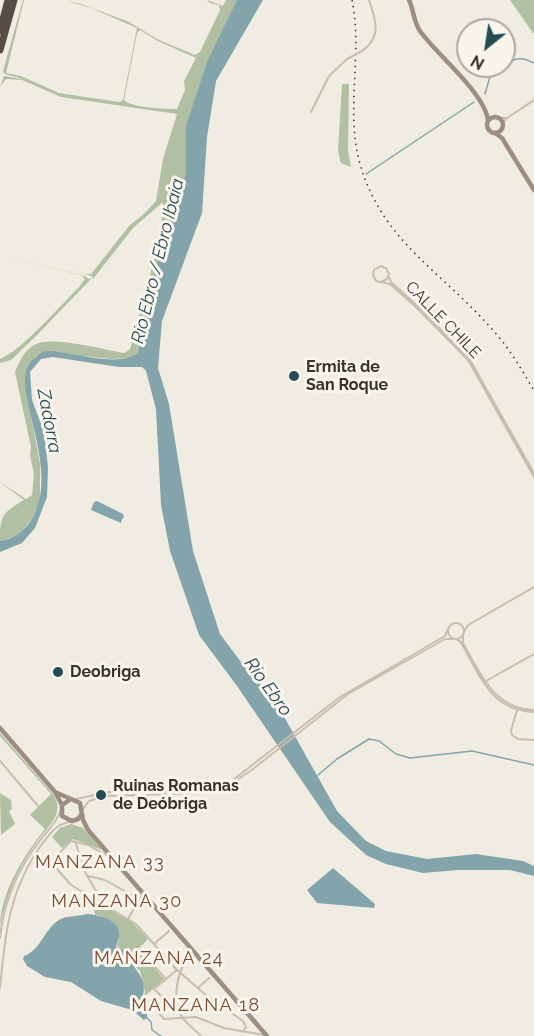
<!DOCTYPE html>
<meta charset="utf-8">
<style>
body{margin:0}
#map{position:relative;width:534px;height:1036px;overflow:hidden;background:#f1ece1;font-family:Raleway,sans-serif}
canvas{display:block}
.north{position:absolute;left:456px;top:18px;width:60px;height:60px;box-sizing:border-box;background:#f9f5ed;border:2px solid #aca7a0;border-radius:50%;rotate:210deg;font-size:16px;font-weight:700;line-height:24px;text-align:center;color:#38312c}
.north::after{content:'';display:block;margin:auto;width:21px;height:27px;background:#254b55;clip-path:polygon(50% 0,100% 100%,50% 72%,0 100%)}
</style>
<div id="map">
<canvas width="534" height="1036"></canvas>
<div class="north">N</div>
</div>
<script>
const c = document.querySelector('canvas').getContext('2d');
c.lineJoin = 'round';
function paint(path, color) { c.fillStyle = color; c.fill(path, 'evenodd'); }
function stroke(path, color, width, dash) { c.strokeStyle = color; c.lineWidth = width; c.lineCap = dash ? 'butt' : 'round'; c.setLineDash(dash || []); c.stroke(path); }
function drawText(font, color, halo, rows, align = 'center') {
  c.font = font + ' Raleway,sans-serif'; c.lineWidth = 6; c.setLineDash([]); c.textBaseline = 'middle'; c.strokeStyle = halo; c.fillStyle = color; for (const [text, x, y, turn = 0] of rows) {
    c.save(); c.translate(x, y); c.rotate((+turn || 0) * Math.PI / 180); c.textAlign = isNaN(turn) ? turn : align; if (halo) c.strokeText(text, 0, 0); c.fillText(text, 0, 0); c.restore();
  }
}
paint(new Path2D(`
 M23,0H24L6,73L21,76L59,93L119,102L123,100L137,28L91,8L64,0L81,4L129,22L159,40L195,55L200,52L220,10L219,5L210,3L207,0L223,6L226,0H237L204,71L187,161L186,174L172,211L140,331L138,353L132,358L111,359L72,355L59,352L36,356L26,372L25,384L40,463V503L32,518L20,535L0,541C0,516 2,513 24,500L0,482L26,499L32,495L34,474L30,456L31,447L15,372C19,362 24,351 34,345C52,335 103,350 124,353L130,349L153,264L161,230L163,202L133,228L93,279L92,276L0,254L83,274H91L129,226L145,213L156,201L163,159L177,114L61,97L22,80L6,79L0,87L4,76L27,80L5,74L3,71ZM140,30L158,41L196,58L184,81L185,90L177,109C164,109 132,108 124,100L137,33Z
 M510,0H534V33H533Z
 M342,84H349L348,150L351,167L341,163L338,151Z
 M0,256L84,276L89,279L92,278L35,337L11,360L0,363V359C21,351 61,305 79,287L85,279L81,275Z
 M0,733L52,793C57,800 59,806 56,815C51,826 39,838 32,849C16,872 6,898 0,926C1,891 23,857 45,829L30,815L51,794L0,736Z
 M0,793L11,800L12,809L9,811L15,824L1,835Z
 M71,824L83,828L102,850L73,839L62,848L52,837L60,828Z
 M102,905L132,922L148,939L138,949L164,979L144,997L145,992L140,971L130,962L128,948L121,950L117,946C117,943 119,940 119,937C121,924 105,916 95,915L94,909Z`), '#b1bfa2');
paint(new Path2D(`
 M237,0H263L216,81L207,137L202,213L162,321L158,368L169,404L193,551L220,634L247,670L273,697L337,811L366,841L386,851L427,859L476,854L523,861L534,866V876L510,870H458L423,873L386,864L366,855L330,822L237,686L199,635L170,551L161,505L156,409L146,371L142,367H119L53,357L41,359L30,372L32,400L44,432L48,467L47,497L35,528L22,543L0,552V541C15,538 21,534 30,522C52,490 37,443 29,408C27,397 23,383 26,371C29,362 36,356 44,351C69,350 117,369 138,353L140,331L154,276L172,211L186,174V126L207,62Z
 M97,501L123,514L124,517L122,519L121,523L91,510L94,502Z
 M333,868L375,904L374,908L317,903L307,890Z
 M87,914C100,915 122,920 119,937C118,940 117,943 116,947L121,950L127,948L130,962C139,972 148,984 142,998L147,1008V1018L144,1020L132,1010L101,1001L71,982L45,977L27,966L23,959L24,956C42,950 45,925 63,918C70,916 80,916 87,914Z`), '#83a4ab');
stroke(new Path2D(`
 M504,65C516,58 521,56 534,63
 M485,94L491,73L503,66
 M366,174L474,102
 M318,775L337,759L369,739L379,741L396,754L410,758L472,751L534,765
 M147,1018L151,1022L152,1030L161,1036`), '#83a4ab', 1.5);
stroke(new Path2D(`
 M362,51C382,37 376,20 369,0
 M311,112L329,76L347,59
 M500,118H507L534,100
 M503,123L507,118
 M389,277L391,282L422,310L470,360L534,473
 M381,282L387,279L389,274L386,268L381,266L374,270L373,275L376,281L390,284L418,309L468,360L534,477
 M448 631a8 8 0 1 1 16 0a8 8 0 1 1-16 0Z
 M464,632L468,625L534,587
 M463,636V643C480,673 494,709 534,710
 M456,639L460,641C480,674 489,710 534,712
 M486,681L534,654
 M517,710L511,731L512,735L518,739L534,740
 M0,761L38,806
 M76,799L109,792L202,791L229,783L340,697L445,636L448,629
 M83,809L89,801L105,796L203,793L228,786L253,769L348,694L445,639H453
 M75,841L85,872L103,903
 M110,854L106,855L88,845L71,841L51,862L71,885L136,924L177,970L207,996L243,1021L246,1027L243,1032
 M88,876L105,880L139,899L148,900
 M128,919L143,893
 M0,938C3,907 15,876 33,850C41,837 55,826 60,812
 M154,944L169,931
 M139,949L165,978
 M190,956C177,970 172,998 181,1015C185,1023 195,1030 201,1036
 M177,970L154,989L178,1012
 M0,988C5,934 9,890 42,844C50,834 56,824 70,822
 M198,988L209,978
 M145,997L164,1019L196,1017L224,1028L264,1035`), '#c8bdae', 2);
stroke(new Path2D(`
 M409,0C414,10 413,21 420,31C436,54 486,94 488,121
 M487 125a8 8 0 1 1 16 0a8 8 0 1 1-16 0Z
 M495,133L502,138L534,190
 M0,728L55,792L62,805
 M55,792L80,803L83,820L88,830L267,1036
 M71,799L62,805V816L72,821L78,819L82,814`), '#9c8e80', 4.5);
stroke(new Path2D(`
 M0,31L8,0
 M0,50L14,0`), '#574d44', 7);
stroke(new Path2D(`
 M352,0C363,54 345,111 360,164C382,241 441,271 490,327C508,346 521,368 534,391`), '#38312c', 1.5, [1.5, 4.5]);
stroke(new Path2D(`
 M347,59L362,51`), '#c8bdae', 2);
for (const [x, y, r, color] of [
 [294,376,6,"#254b55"],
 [58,672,6,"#254b55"],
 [101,795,6,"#254b55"]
]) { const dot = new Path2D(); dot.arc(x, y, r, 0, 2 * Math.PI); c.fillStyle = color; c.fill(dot); stroke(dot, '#f9f5ed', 2); }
drawText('16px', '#38312c', '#f9f5ed', [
 ["CALLE CHILE",443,320,46]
]);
drawText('bold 16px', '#38312c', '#f9f5ed', [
 ["Ermita de",306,367],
 ["San Roque",306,385],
 ["Deobriga",70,672],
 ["Ruinas Romanas",113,786],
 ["de Deóbriga",113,804]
], 'left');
drawText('italic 18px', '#254b55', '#f9f5ed', [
 ["Río Ebro / Ebro Ibaia",158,261,-76],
 ["Zadorra",49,421,79],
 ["Río Ebro",268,687,54]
]);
c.letterSpacing = '1.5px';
drawText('18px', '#7d4c2e', '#f9f5ed', [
 ["MANZANA 33",100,863],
 ["MANZANA 30",117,902],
 ["MANZANA 24",159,959],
 ["MANZANA 18",196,1006]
]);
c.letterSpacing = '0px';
</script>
